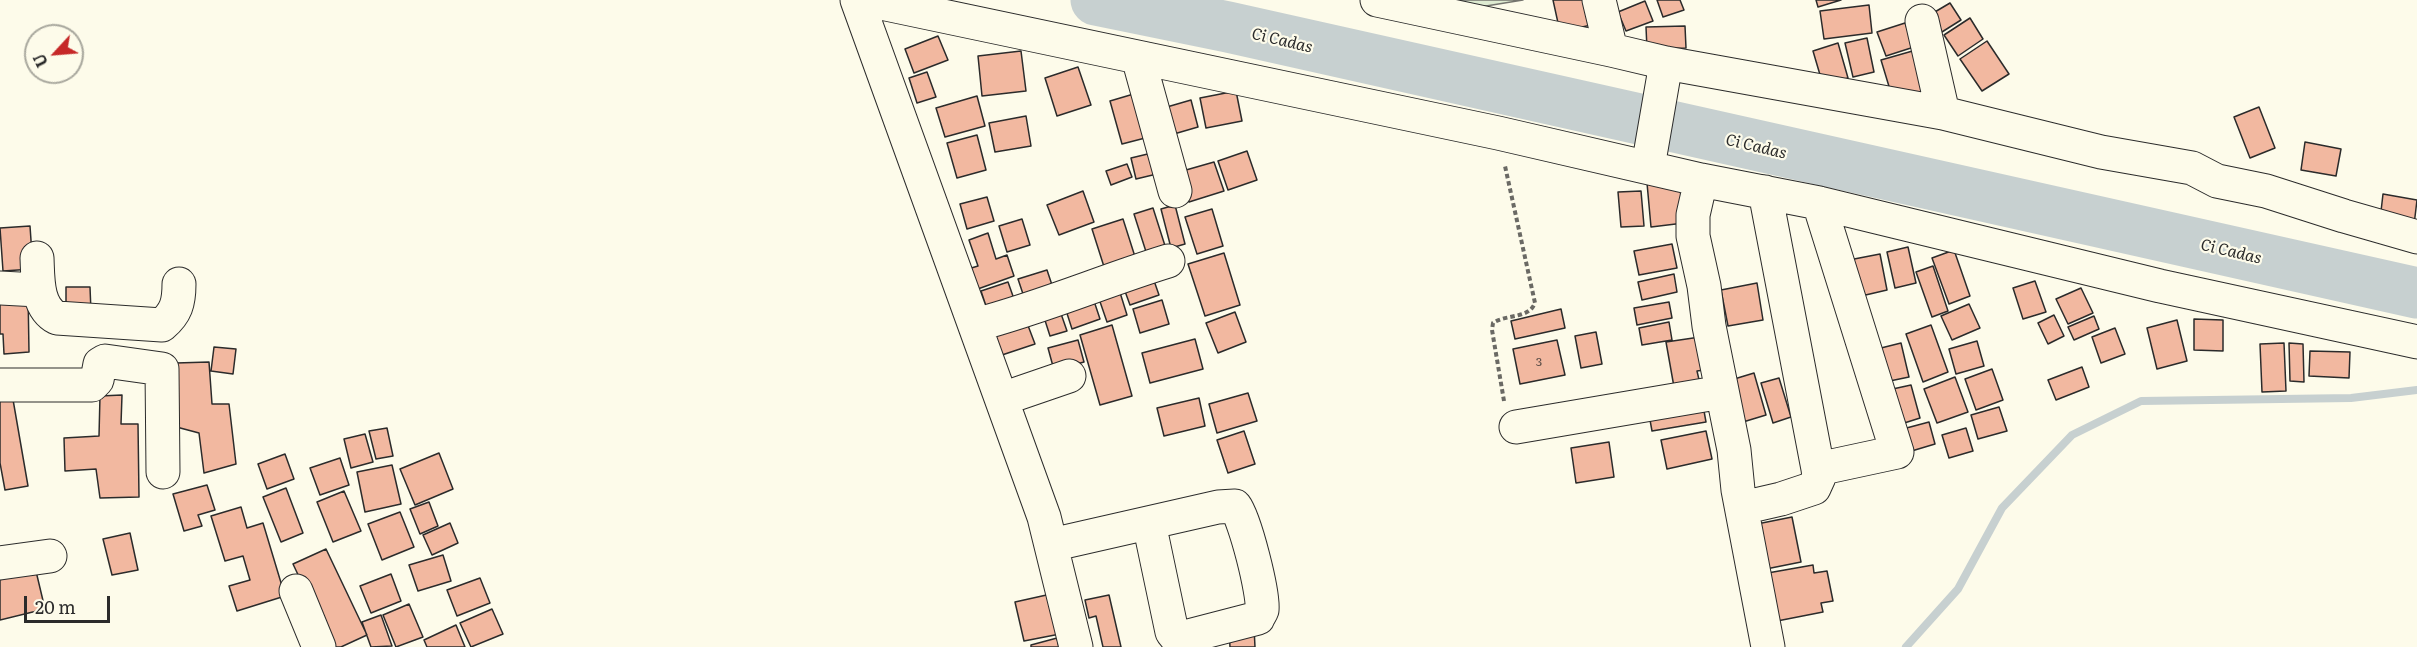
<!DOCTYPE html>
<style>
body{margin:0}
#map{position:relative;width:2417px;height:647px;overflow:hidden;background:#fdfbea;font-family:Literata,serif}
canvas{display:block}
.north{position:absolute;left:24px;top:24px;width:60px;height:60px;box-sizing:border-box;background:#fdfbea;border:2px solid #a9a89e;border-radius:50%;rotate:244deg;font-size:16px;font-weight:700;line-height:24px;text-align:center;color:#2b2b2b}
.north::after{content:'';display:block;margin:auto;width:21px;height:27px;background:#c62828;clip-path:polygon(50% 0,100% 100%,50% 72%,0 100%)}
.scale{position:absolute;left:24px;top:596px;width:86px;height:27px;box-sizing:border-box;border:3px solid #2b2b2b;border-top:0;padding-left:8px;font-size:18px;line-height:21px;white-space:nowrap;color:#2b2b2b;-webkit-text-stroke:4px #fdfbea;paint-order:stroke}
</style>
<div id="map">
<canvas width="2417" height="647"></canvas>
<div class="north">U</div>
<div class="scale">20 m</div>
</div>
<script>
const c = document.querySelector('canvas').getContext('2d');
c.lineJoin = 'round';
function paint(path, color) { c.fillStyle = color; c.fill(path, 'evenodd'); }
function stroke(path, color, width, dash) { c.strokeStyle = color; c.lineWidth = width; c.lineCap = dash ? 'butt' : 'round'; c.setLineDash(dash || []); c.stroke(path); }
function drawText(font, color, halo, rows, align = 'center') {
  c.font = font + ' Literata,serif'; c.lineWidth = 4.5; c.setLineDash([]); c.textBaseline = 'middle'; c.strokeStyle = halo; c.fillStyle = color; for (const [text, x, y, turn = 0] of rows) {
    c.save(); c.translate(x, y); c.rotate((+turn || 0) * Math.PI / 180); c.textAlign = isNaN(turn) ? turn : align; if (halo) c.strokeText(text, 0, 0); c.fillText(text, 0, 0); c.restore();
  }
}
const green = new Path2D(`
 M1423,0H1523L1480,7Z`);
paint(green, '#deebd1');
stroke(green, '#74746e', 1.5);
stroke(new Path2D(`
 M1906,647L1958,589L2002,508L2072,435L2141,401L2351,398L2417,390`), '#c7d0d0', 8);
stroke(new Path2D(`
 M1096,0L1228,27L2417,293`), '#c7d0d0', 51);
const building = new Path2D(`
 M1553,0H1595L1600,23L1560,32Z
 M1657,0H1680L1684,10L1663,17Z
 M1816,0H1841L1818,7Z
 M1645,1L1653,21L1626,31L1618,12Z
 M1950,3L1961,20L1934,37L1923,19Z
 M1869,5L1872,33L1824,39L1820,11Z
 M1970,18L1983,39L1958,56L1944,35Z
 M1905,23L1914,47L1886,56L1877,32Z
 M1685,26L1686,48L1647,49L1646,27Z
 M938,36L948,60L914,73L905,49Z
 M1867,38L1874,72L1853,77L1845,43Z
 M1987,41L2009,74L1982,91L1960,59Z
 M1838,43L1848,78L1823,85L1813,51Z
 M1916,50L1929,92L1894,103L1881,60Z
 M1021,51L1026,91L982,96L978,56Z
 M1078,67L1091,105L1057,116L1045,78Z
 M927,72L936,97L917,103L909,78Z
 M1236,91L1242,121L1206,128L1200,98Z
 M1137,93L1149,137L1122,144L1110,101Z
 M977,96L985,126L945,137L936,108Z
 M1191,100L1198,127L1167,136L1160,109Z
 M2259,107L2275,148L2250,158L2234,117Z
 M1026,116L1031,146L995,152L989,123Z
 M977,135L986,170L957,178L947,143Z
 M2305,142L2341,149L2336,176L2301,170Z
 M1247,151L1257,180L1228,190L1218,161Z
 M1156,152L1161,173L1136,179L1131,158Z
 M1214,162L1224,191L1189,202L1179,172Z
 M1127,164L1132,177L1111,185L1106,171Z
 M1679,179L1684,223L1651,227L1647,183Z
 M1083,191L1094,222L1059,235L1047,205Z
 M1641,191L1644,226L1621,227L1618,192Z
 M2383,194L2417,200L2414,225L2380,220Z
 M987,197L994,221L967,229L960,204Z
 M1175,205L1185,244L1171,248L1161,209Z
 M1153,208L1167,252L1148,258L1134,214Z
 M1212,209L1223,246L1197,254L1185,217Z
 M1022,219L1030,245L1007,252L999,226Z
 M1123,219L1137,263L1106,273L1092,229Z
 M30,226L33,269L3,271L0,228Z
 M988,233L996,259L1007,255L1014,276L975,290L968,269L978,266L969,240Z
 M1672,244L1677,268L1639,275L1634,251Z
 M1908,247L1916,283L1895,288L1887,252Z
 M1954,250L1970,296L1949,304L1932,258Z
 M1224,253L1240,305L1205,316L1188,264Z
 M1880,254L1887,290L1857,297L1849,260Z
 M1933,266L1948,311L1932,317L1916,272Z
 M1047,270L1056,297L1027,306L1018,279Z
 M1151,272L1159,295L1130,305L1122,283Z
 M1674,274L1677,292L1642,300L1638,282Z
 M2035,281L2046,312L2023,319L2013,288Z
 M1008,282L1014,299L987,309L981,291Z
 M1757,283L1763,320L1728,326L1721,290Z
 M1118,286L1127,315L1107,322L1097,293Z
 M66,287H90L91,312H66Z
 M2081,288L2093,313L2068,324L2056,299Z
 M28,292L29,352L4,354L3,334H0V293Z
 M1092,295L1100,319L1072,329L1064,304Z
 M1162,300L1169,324L1140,333L1133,309Z
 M1669,302L1672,318L1637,325L1634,308Z
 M1969,304L1980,328L1952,340L1941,316Z
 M1058,305L1067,331L1050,336L1042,311Z
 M1561,309L1565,328L1515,339L1511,321Z
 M1235,312L1246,342L1218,353L1206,323Z
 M1024,315L1035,344L993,358L983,329Z
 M2054,315L2064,336L2048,344L2038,323Z
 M2094,316L2099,329L2074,340L2068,327Z
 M2194,319L2223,320V351L2194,350Z
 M2177,320L2187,361L2157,369L2147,328Z
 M1669,322L1672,340L1642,345L1639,328Z
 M1112,325L1132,396L1100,405L1080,335Z
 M1931,325L1948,372L1923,382L1906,334Z
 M2115,328L2125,354L2101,363L2092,337Z
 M1596,332L1602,364L1581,368L1575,336Z
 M1700,337L1704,370L1697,371L1700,384L1674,387L1666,342Z
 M1195,339L1203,369L1150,383L1142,353Z
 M1078,340L1084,362L1054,370L1048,348Z
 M1557,340L1565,375L1520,384L1513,349Z
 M1977,341L1984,366L1956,374L1949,349Z
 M1901,343L1909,377L1885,382L1877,349Z
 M2284,343L2286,391L2262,392L2260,344Z
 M2289,343L2303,344L2304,382L2290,381Z
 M214,347L236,349L233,374L211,371Z
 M2310,351L2350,352L2349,378L2309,376Z
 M209,362L212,404H229L236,464L204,473L199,433L169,425L176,363Z
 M2082,367L2089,387L2056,400L2048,380Z
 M1992,369L2003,400L1976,410L1965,379Z
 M1754,373L1766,415L1743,422L1731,380Z
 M1955,377L1968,412L1937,423L1924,389Z
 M1779,378L1791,417L1773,423L1761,383Z
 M1911,385L1920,418L1898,425L1888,390Z
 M11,388L28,486L5,490L0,463V389Z
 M1248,393L1257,421L1217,433L1209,404Z
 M122,395L121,424H138L139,497L100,498L96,469L65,471L64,438L99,436L100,396Z
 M1199,398L1205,426L1164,436L1157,408Z
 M1702,400L1706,422L1652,431L1648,409Z
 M1999,407L2007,431L1978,439L1971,415Z
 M1929,422L1935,444L1905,453L1899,430Z
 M387,428L393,456L376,459L369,431Z
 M1966,428L1973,451L1949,458L1942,435Z
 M1244,431L1255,464L1228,473L1217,440Z
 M1706,431L1712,459L1667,469L1661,440Z
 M365,434L373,462L351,468L344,439Z
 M1609,442L1614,477L1576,483L1571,448Z
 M439,453L453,489L415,505L400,469Z
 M285,454L294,479L267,489L258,464Z
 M340,458L349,485L320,495L310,468Z
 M392,465L401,504L365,512L357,472Z
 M207,485L215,510L198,515L202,526L184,531L173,494Z
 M286,488L303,533L281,542L263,497Z
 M344,491L361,531L333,542L317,502Z
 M429,502L438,526L420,534L410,509Z
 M241,507L247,528L263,523L285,596L237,611L229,586L250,580L243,556L225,561L211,516Z
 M400,512L414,547L382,560L368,524Z
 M1792,517L1801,562L1766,569L1757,524Z
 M450,523L458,543L432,555L423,535Z
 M130,533L138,570L112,575L103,539Z
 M326,549L367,635L341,647H332L293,564Z
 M443,555L451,581L418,591L409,565Z
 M1813,565L1814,573L1827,571L1833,601L1821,603L1823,612L1772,622L1762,574Z
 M35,567L45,609L0,620V575Z
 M391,574L401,601L371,613L360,586Z
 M480,578L490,603L457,616L447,590Z
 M1051,594L1060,634L1024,641L1015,602Z
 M1109,595L1121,647H1103L1096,616L1089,618L1085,600Z
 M409,604L423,637L396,647L383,615Z
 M492,609L503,634L471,647L460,623Z
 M381,615L392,646L371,647L362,622Z
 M456,625L465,647H427L424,640Z
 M1254,627L1255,647H1230L1229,628Z
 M1057,638L1059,647H1031V645Z`);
paint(building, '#f2b8a0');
stroke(building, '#2b2b2b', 1.5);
const minor = new Path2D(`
 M857,0L1044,517L1076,647
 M867,0L1498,133L1701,180L1819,203L2160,286L2417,342
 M1377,0L1611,50L1666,63L1943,113L2101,152L2192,168L2217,181L2266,191L2344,216L2417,237
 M1599,0L1611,50
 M1922,21L1943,113
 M1138,57L1175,191
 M1648,167L1666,63
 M1701,180L1693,215V236L1704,286L1709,326L1734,450L1738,490L1768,647
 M1765,192L1818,469
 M37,258C38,277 36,307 57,318L162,325C176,313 179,303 179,284
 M0,288L38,290
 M975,325C1041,308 1103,281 1168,261
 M0,385H92L97,380L100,364L105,361L162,369L163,472
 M1002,399L1069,376
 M1516,427L1722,392
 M1742,508L1781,499L1814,488L1819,477L1818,469L1897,452L1819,203
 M1051,545L1218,507L1235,506C1245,519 1264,594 1262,610C1261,613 1259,615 1258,618L1181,638L1176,637L1172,632L1149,523
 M0,563L50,556
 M296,591L319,647`);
stroke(minor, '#2b2b2b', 35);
stroke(new Path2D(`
 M1504,401L1492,330L1493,323C1506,314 1529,319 1535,303L1505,166`), '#6a6964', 4, [4.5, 3]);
stroke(minor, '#fdfbea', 33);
drawText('12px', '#5d4e48', null, [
 ["3",1539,362]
]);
drawText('italic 16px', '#2b2b2b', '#fdfbea', [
 ["Ci Cadas",1282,41,13],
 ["Ci Cadas",1756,147,13],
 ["Ci Cadas",2231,252,13]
]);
</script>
